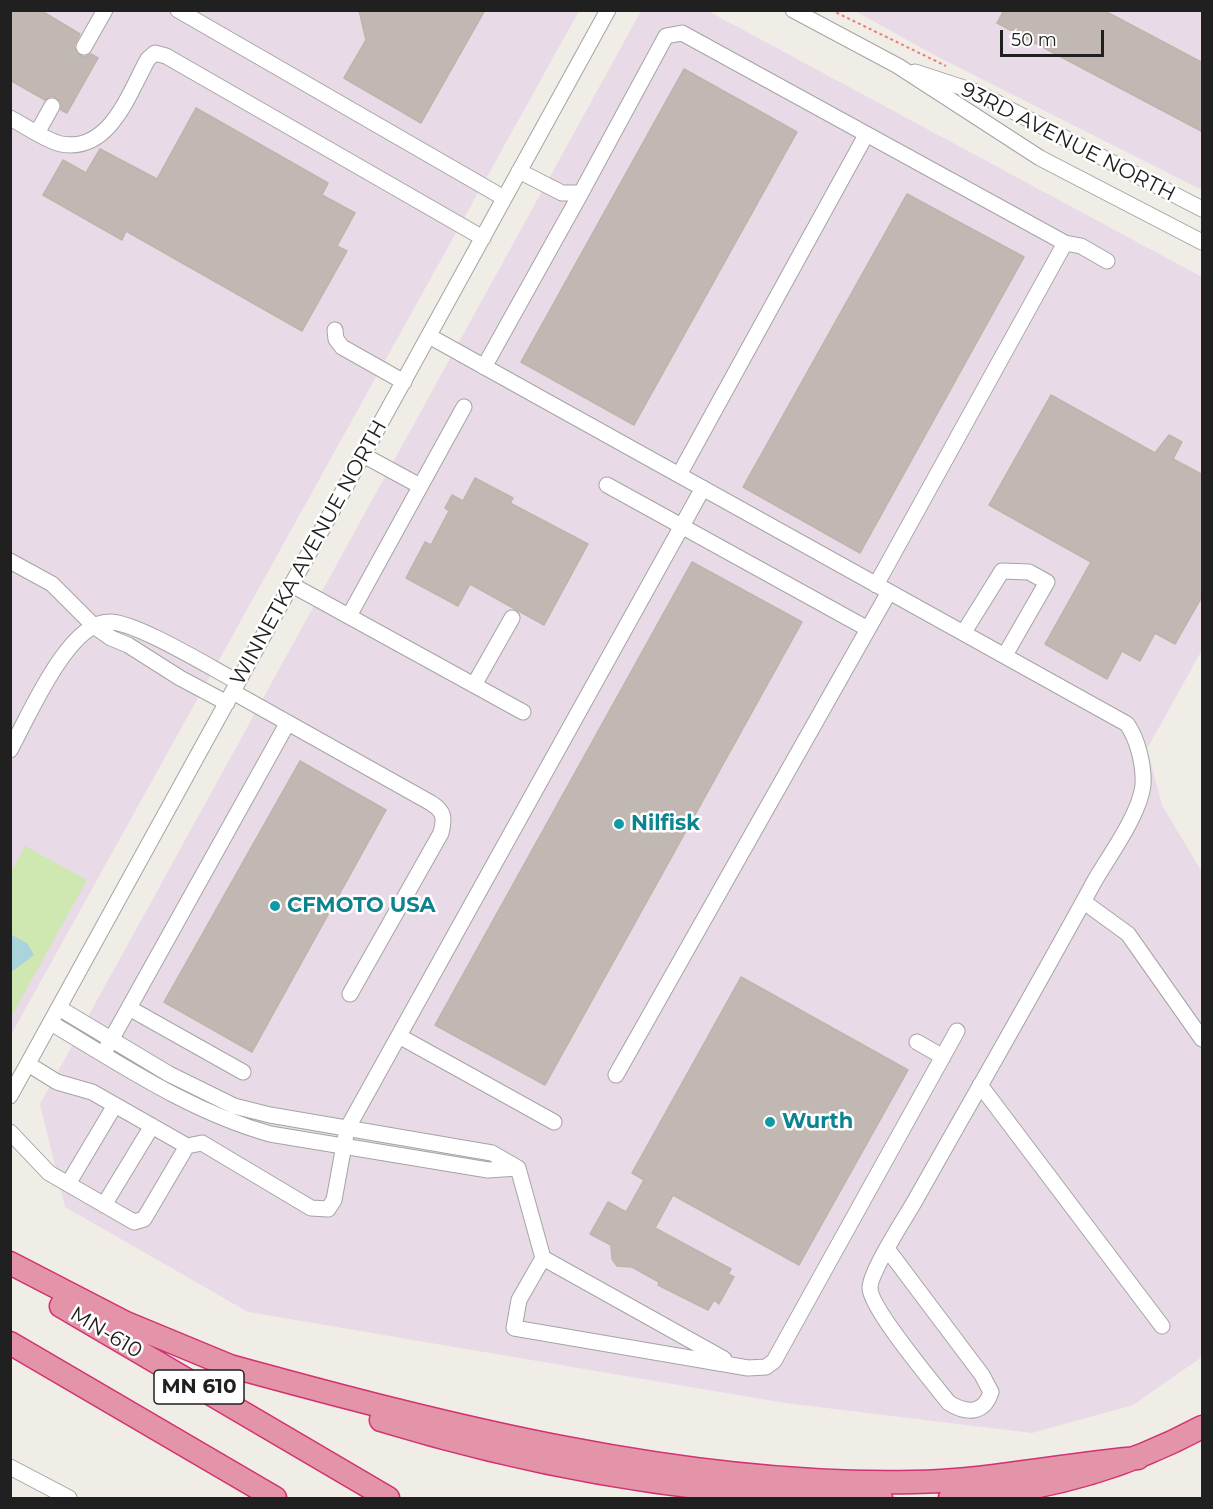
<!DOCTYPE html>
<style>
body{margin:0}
#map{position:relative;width:1213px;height:1509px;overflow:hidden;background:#f0ede7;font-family:Montserrat,sans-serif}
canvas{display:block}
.frame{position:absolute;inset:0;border:12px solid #202020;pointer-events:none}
.scale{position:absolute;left:1000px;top:30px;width:104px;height:27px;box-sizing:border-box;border:3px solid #202020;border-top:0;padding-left:8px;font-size:18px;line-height:21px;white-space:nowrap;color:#202020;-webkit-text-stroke:4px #fff;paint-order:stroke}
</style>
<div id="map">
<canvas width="1213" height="1509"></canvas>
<div class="frame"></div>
<div class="scale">50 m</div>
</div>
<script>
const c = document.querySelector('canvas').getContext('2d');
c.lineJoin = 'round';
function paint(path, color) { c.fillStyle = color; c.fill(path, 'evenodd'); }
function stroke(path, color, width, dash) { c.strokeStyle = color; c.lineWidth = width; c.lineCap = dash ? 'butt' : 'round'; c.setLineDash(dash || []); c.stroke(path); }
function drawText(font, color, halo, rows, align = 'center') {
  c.font = font + ' Montserrat,sans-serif'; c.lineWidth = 5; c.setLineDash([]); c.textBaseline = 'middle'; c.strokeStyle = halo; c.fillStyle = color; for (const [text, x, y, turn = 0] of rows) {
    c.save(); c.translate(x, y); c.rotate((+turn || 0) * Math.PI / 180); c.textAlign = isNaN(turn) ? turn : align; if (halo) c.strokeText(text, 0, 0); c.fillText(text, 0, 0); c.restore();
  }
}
paint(new Path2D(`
 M11,11H579L11,1035Z
 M641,11H708L1202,277V650L1147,749L1162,805L1202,872V1357L1133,1405L1032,1433L785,1403L248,1312L65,1207L40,1104Z
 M855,11H1202V190L938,57Z`), '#e9dae7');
paint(new Path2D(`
 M25,846L87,880L11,1017V872Z`), '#cfe7b1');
paint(new Path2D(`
 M10,934L27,943L34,955L13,971L11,970Z`), '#aad4db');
const building = new Path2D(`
 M10,10H40L80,34L74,46L79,55L85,57L91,54L98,58L67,113L61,110V102L57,98L51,96L45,100L10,80Z
 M359,10H485L421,123L344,78L366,40Z
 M1004,10H1103L1203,63V132L997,23Z
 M684,69L797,132L634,425L521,362Z
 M196,108L328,183L322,195L355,213L337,246L347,251L302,331L126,231L122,240L43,195L63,160L86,173L100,149L157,179Z
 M907,194L1024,257L860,553L743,487Z
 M1051,395L1155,453L1169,435L1182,442L1173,459L1203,475V595L1175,644L1155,633L1140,661L1122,651L1107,679L1045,644L1091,562L989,505Z
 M475,478L513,498L510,503L588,544L544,625L470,584L458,606L406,578L425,542L431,545L449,511L445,508L452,495L463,501Z
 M692,562L802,622L545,1085L435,1025Z
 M300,761L386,810L252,1052L164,1002Z
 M741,977L908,1070L799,1265L673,1195L655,1228L731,1269L728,1274L734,1277L719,1304L714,1300L708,1310L658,1285L659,1282L632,1267L617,1266L612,1259L611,1245L590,1234L608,1202L626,1212L644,1180L632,1173Z`);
paint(building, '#c1b8b4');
stroke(building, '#c1b3aa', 1.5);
const minor = new Path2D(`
 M178,10L504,198
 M793,10L898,66L1040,158L1202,242
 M84,47L105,10
 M915,72L976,92L1202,209
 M10,118C26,126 44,140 61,144C110,153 129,93 148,59L155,53L166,56L483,238
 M37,133L52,106
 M519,171L562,193H581L666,36L682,33L1065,243L1081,246L1107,261
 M335,330L336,339L342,347L404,382
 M429,336L1127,724C1138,740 1144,765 1143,785C1140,814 1109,856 1094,882C1036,989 975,1094 916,1199C906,1217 870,1271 870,1288C870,1308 934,1384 949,1403C967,1414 984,1414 991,1392L982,1375L888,1250
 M484,367L581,193
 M363,455L420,486
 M679,475L866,135
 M607,485L868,629
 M10,561L52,584L94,626L111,638L128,645L180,678L227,703
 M292,585L523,712
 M876,585L1065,243
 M349,616L464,407
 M964,632L1002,571L1029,572L1047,582L1005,655
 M474,685L512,618
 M233,692L431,803C444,811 445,818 441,833L350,994
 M10,750C28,718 68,622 109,622C135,621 211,668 238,682
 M1084,902L1128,934L1202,1039
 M129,1008L243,1072
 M51,1023C122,1065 189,1111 270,1134L488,1170L518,1168L492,1153L270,1115L234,1106L169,1074L59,1008
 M399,1036L554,1122
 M917,1042L943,1057
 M106,1049L287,724
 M28,1064L57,1082L92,1092L187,1146L202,1143L311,1208L328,1209L334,1200L347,1129L703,488
 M616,1075L889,592
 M980,1085L1162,1326
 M10,1096L608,10
 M10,1132L49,1173L134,1222L144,1219L187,1146
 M518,1168L543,1258L519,1300L514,1328L748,1368L766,1367L774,1361L957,1031
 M68,1184L115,1105
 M104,1205L152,1126
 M543,1258L724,1359
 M10,1467L69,1498`);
const highway = new Path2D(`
 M10,1263L126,1323L242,1371
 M61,1306L388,1498
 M10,1343L275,1498
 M230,1366C448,1426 685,1487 913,1482C989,1481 1063,1464 1138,1458
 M381,1420C542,1469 713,1498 881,1498
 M950,1498C1040,1492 1122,1470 1202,1427`);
stroke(minor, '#a4a4a4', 17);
stroke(highway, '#d23173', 25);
stroke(new Path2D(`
 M831,10L946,66`), '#f37a76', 2, [3, 3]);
stroke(minor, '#fff', 15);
stroke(highway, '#e394a8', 22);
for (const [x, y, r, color] of [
 [619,824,6,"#0f9aa8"],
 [275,906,6,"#0f9aa8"],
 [770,1122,6,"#0f9aa8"]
]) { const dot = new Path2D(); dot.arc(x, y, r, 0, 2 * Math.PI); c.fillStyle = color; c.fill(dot); stroke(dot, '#fff', 2); }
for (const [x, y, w] of [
 [199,1387,90]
]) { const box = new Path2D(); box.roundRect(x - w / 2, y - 17, w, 34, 4.5); c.fillStyle = '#fff'; c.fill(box); stroke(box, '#202020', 1.5); }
drawText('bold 20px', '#202020', null, [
 ["MN 610",199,1387]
]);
drawText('21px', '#202020', '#fff', [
 ["93RD AVENUE NORTH",1068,142,27],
 ["WINNETKA AVENUE NORTH",309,553,-61],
 ["MN-610",106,1333,31]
]);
drawText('bold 21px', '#0d838f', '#fff', [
 ["Nilfisk",631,824],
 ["CFMOTO USA",287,906],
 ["Wurth",782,1122]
], 'left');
</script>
